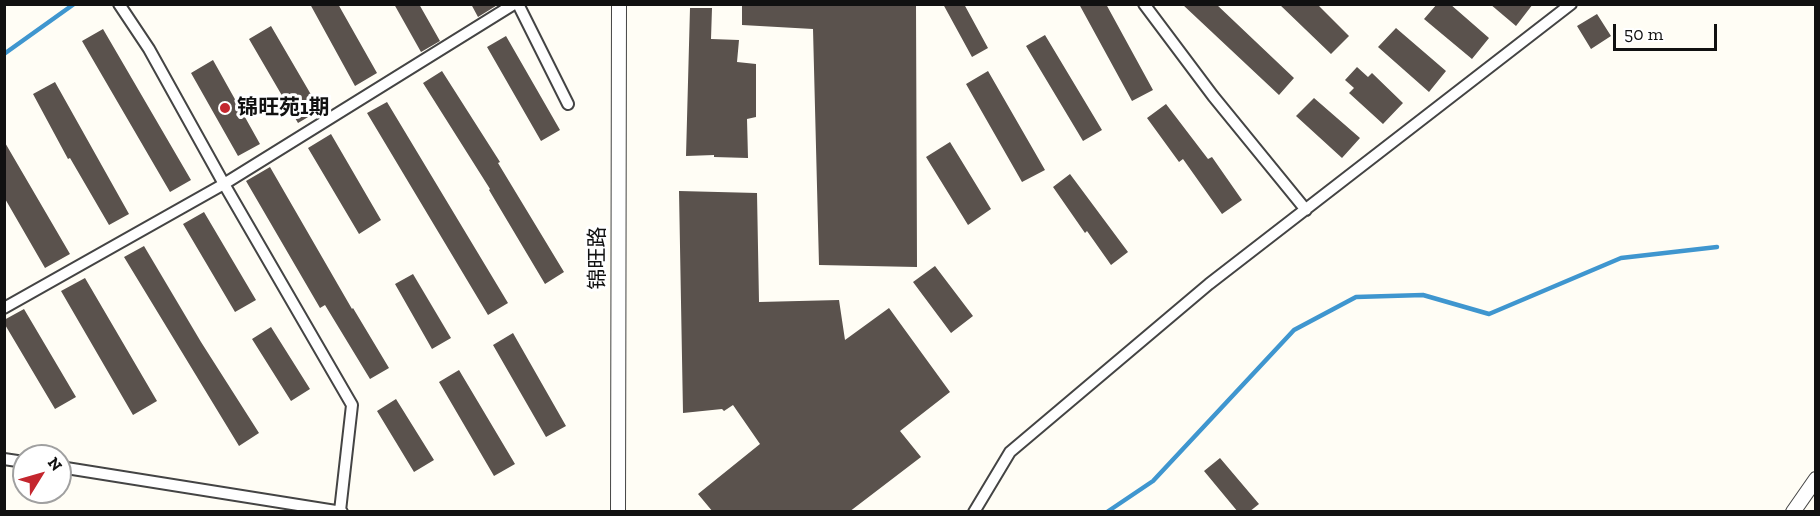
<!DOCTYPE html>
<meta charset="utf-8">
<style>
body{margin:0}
#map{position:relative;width:1820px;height:516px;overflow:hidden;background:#fffdf5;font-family:"Zilla Slab",serif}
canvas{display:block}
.frame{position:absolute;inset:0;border:6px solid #111;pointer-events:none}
.north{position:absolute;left:12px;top:444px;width:60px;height:60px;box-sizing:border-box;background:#fff;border:2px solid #a0a0a0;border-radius:50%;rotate:53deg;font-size:16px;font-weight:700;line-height:24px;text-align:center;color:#111}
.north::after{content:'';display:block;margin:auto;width:21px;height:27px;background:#c4262e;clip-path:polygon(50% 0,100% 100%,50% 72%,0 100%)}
.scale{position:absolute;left:1613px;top:24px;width:104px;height:27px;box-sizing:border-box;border:3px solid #111;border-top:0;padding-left:8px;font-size:18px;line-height:21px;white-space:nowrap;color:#111;-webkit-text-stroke:4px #fff;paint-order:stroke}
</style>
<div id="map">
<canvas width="1820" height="516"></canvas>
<div class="frame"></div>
<div class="north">N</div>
<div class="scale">50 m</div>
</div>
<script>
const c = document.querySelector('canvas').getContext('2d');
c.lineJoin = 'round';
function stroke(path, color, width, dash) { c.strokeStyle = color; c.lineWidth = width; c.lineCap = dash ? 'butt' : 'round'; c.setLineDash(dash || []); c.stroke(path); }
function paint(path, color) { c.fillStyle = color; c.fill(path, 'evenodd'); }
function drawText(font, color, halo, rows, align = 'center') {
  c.font = font + ' "Zilla Slab","Noto Sans SC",serif'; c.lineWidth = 6; c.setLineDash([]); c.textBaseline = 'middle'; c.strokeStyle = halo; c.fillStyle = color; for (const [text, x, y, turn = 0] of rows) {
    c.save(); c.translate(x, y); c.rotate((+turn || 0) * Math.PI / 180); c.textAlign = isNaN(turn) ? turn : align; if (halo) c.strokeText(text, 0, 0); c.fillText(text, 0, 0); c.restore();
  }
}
stroke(new Path2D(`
 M4,54L74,4
 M1107,512L1153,481L1294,330L1356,297L1423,295L1489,314L1621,258L1717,247`), '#3f96cf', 4.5);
paint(new Path2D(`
 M310,4H338L377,73L355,86Z
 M394,4H419L440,41L421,52Z
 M471,4H499L478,17Z
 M742,4H916L917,267L819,265L813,29L742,25Z
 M943,4H964L988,48L972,57Z
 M1079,4H1106L1153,90L1132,101Z
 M1182,4H1216L1294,78L1279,95Z
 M1279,4H1317L1349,36L1331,54Z
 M1437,4H1450L1489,38L1472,59L1424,19Z
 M1490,4H1533L1516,26Z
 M690,8H712L711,39L739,40L737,62L756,64V117L747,119L748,158L714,157V155L686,156Z
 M1597,14L1611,36L1591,49L1577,26Z
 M271,26L320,110L298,123L249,39Z
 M1396,28L1446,71L1429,92L1378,47Z
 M103,29L191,180L170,192L82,41Z
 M1045,35L1102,130L1083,141L1026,46Z
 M506,36L560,130L541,141L487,47Z
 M213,60L260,144L238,156L191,73Z
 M1357,67L1368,77L1372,73L1403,103L1383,124L1349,93L1354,88L1345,80Z
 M442,71L500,162L498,163L564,272L545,284L489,190L490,189L423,83Z
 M988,71L1045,170L1022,182L966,84Z
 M55,82L129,214L109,225L70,158L68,159L33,94Z
 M1314,98L1360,138L1342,158L1296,116Z
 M387,102L508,303L488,315L367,113Z
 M1166,104L1208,159L1212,157L1242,200L1222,214L1183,159L1179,162L1147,118Z
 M331,134L381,220L359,234L308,148Z
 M4,141L70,254L45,268L4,197Z
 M950,142L991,209L968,225L926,157Z
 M270,167L352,309L353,308L389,368L370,379L325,305L320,308L246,181Z
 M1070,174L1128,252L1111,265L1087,231L1085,233L1053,187Z
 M679,191L757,193L759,302L839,300L845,340L889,308L950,392L900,431L921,457L849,512H713L698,494L760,444L733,405L724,411L722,409L683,413Z
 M204,212L256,300L235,312L183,224Z
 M144,246L201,342L259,433L239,446L124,257Z
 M935,266L973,316L951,333L913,282Z
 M413,274L451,338L432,349L395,284Z
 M85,278L157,401L133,415L61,291Z
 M24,309L76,397L55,409L4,323V320Z
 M271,327L310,389L291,401L252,339Z
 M513,333L566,426L546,437L493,345Z
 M459,370L515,464L494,476L439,382Z
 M396,399L434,460L414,472L377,411Z
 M1220,458L1259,504L1249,512H1238L1204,471Z`), '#5a524d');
const minor = new Path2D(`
 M119,4L149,49L224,184L352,405L340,511
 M518,4L568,104
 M1144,4L1213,96L1306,210
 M4,308L224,184L514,4
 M4,459L24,462
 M60,467L342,512
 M974,512L1010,452L1209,284L1571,4`);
const tertiary = new Path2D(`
 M618,512L619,4
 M1793,512L1816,479`);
stroke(minor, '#444', 14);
stroke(tertiary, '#444', 16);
stroke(minor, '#fff', 10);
stroke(tertiary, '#fff', 14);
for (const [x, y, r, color] of [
 [225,108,6,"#c4262e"]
]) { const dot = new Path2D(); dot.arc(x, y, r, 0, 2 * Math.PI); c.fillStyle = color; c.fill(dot); stroke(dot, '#fff', 2); }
drawText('bold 21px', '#111', '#fff', [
 ["锦旺苑1期",237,108]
], 'left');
drawText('21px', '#111', '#fff', [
 ["锦旺路",598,258,-90]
]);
</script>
